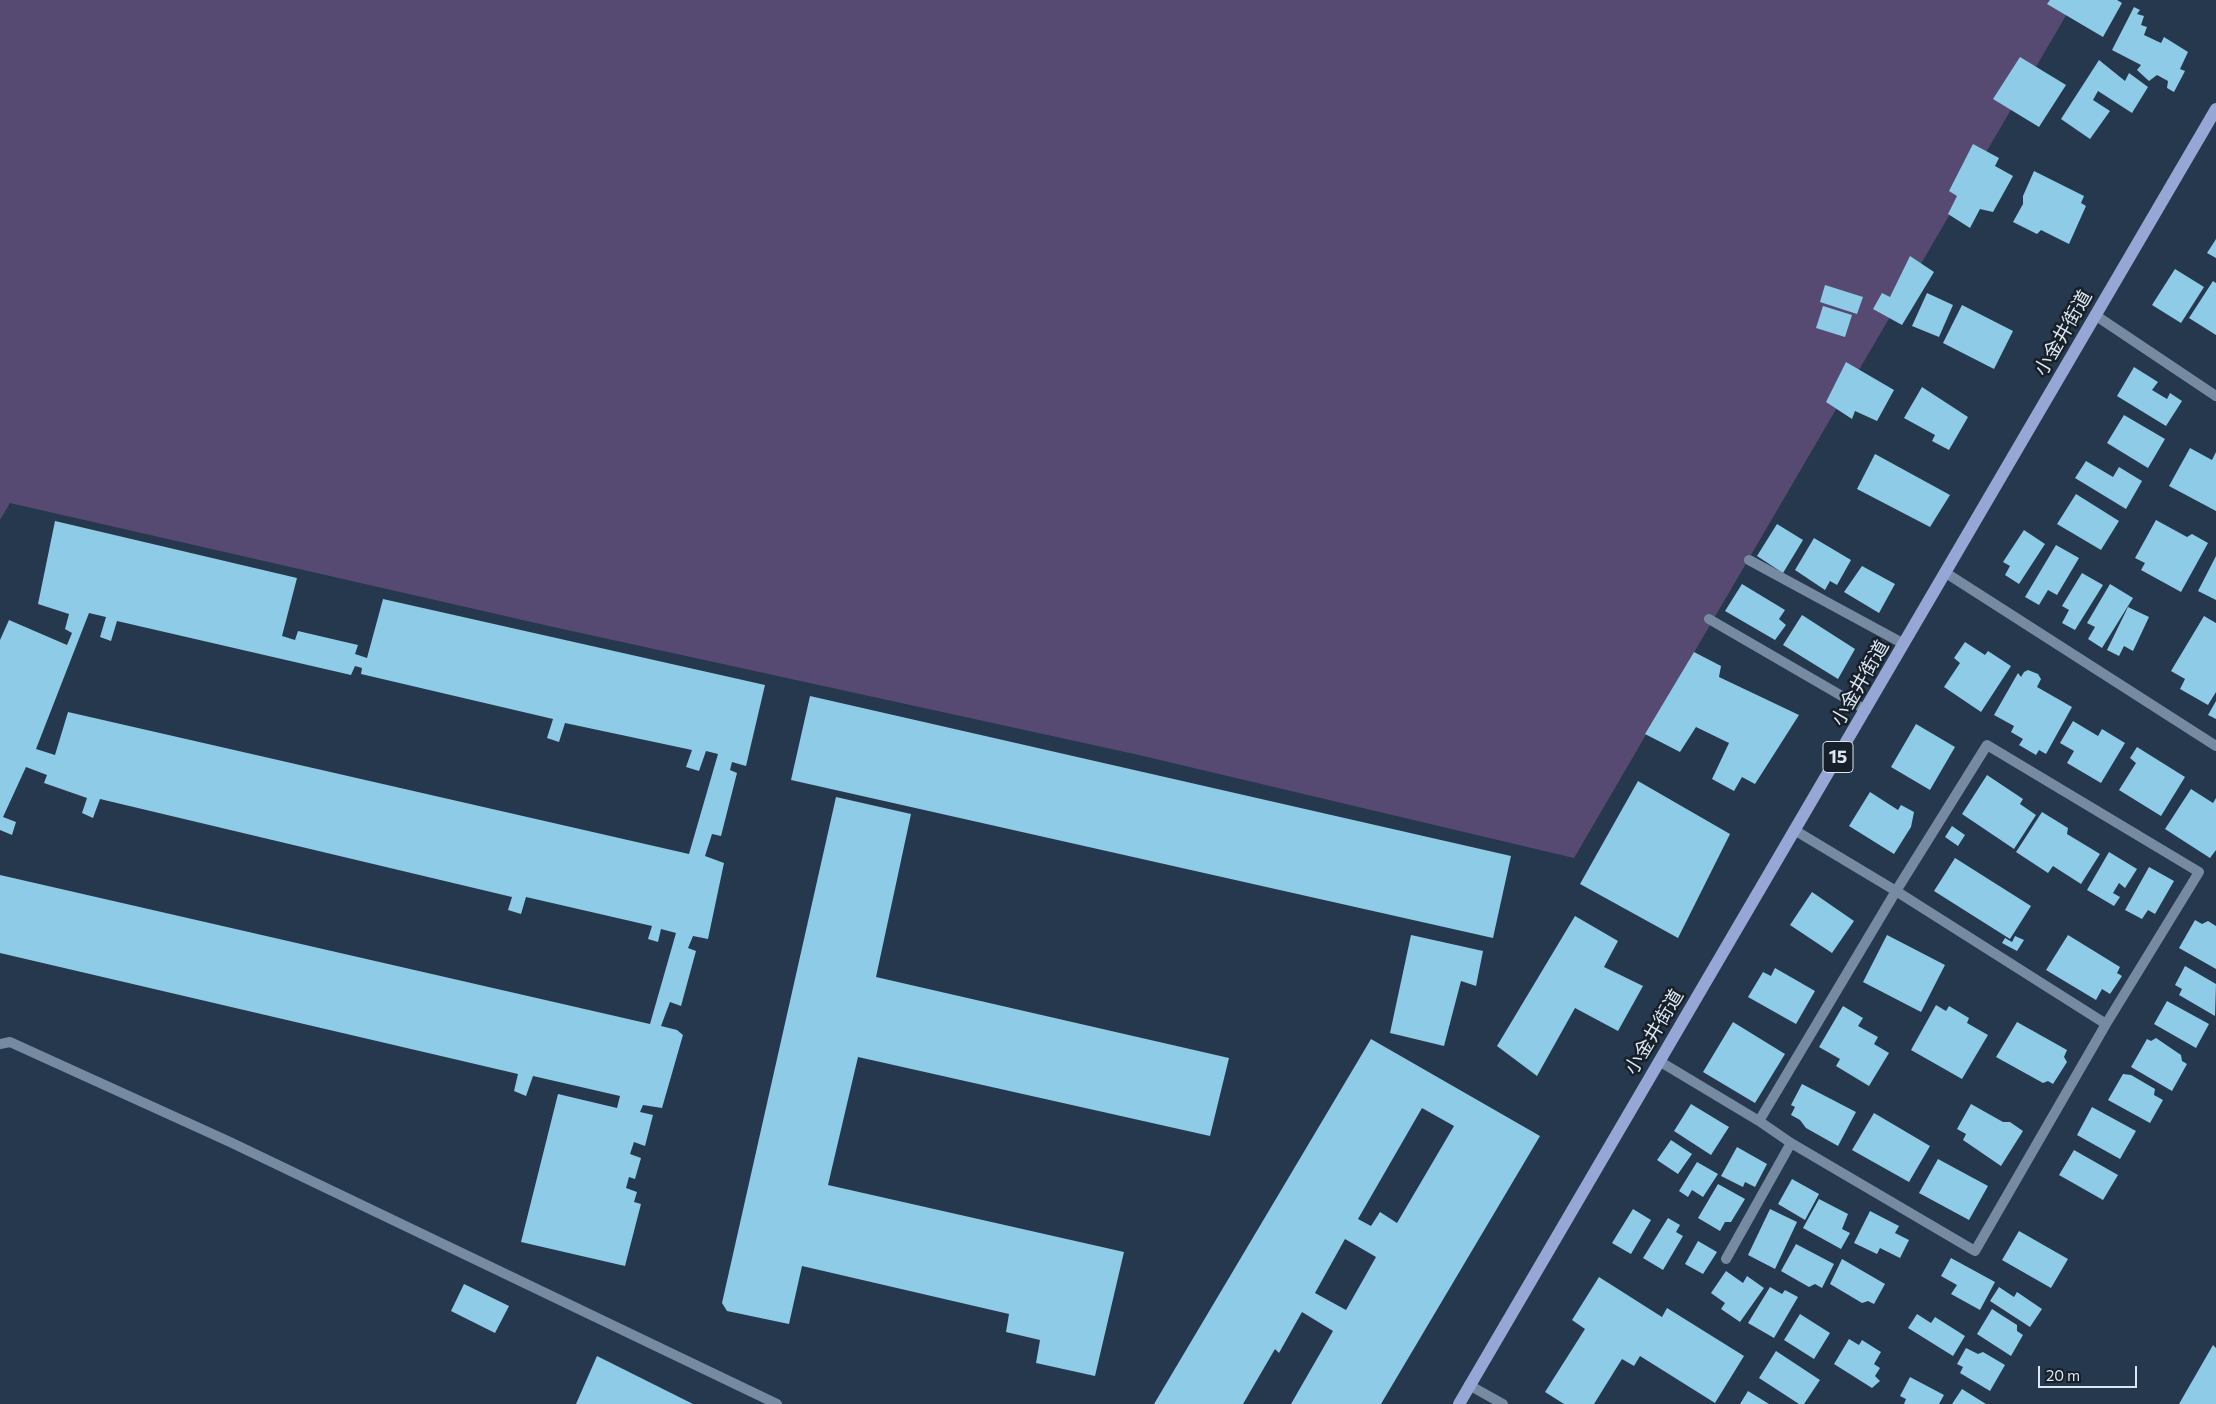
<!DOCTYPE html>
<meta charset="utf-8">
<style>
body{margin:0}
#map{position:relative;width:2216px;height:1404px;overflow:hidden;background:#26384d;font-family:Commissioner,sans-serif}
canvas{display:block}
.scale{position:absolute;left:2038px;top:1366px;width:99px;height:22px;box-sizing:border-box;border:2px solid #dbe7f4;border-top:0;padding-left:6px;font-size:15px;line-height:18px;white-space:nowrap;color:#dbe7f4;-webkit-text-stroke:4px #171f28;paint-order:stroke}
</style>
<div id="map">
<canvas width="2216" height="1404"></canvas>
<div class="scale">20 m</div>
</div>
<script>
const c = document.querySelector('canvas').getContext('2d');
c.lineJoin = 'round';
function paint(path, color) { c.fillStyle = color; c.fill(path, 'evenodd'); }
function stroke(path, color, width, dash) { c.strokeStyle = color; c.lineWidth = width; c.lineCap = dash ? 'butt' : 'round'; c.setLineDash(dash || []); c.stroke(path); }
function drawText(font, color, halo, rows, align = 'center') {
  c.font = font + ' Commissioner,"Noto Sans JP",sans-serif'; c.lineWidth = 5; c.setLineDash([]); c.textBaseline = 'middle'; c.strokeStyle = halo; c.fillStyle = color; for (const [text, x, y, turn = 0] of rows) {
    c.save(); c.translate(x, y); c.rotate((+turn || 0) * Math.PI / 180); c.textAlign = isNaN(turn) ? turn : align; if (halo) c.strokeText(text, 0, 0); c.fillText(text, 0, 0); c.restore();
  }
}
paint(new Path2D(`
 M0,0H2075L1574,858L1139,755L549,626L10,503L0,520Z`), '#574a72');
paint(new Path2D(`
 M2050,0H2117L2122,3L2103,37L2047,4Z
 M2134,7L2140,10L2137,14L2144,16L2141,25L2147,27L2144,35L2161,43L2164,37L2188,52L2180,69L2185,71L2174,92L2167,88L2168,81L2157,75L2149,81L2137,70L2141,65L2112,50Z
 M2020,57L2066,85L2039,127L1993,99Z
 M2099,60L2125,81L2129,73L2148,87L2132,113L2098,91L2093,100L2110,111L2090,139L2061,119Z
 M1973,144L1999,158L1995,166L2013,176L1993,212L1980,209L1970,228L1948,214L1957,196L1949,191Z
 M2034,171L2084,196L2081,203L2086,206L2069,244L2041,230L2037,234L2013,222L2023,204V196Z
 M2216,239V258L2207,253Z
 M1910,256L1934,272L1902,325L1873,309L1882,293L1890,297Z
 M2175,269L2204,287L2181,323L2152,305Z
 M2213,281L2216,283V335L2189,318Z
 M1825,285L1863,297L1857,314L1820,302Z
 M1927,293L1953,305L1939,337L1912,326Z
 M1962,305L2013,331L1994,369L1943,343Z
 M1823,306L1852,315L1845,337L1816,328Z
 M1846,362L1894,390L1877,421L1855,411L1852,419L1826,402Z
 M2134,367L2158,382L2152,390L2167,399L2170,393L2182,401L2166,426L2117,396Z
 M1922,387L1968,417L1949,450L1932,441L1935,435L1904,418Z
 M2124,415L2165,439L2148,468L2107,443Z
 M2190,448L2212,460L2216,452V511L2169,486Z
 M1875,454L1950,495L1930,527L1857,489Z
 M2086,461L2113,477L2119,467L2142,481L2126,509L2075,478Z
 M2076,494L2119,521L2101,550L2057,524Z
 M2156,520L2187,537L2192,534L2208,543L2181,592L2141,570L2145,563L2135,558Z
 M55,521L297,578L282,636L295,640L298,631L358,645L355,654L367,658L383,599L765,685L746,766L732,762L730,770L737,773L721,836L712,834L705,856L724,863L708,939L693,936L688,948L696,951L681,1006L670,1002L661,1026L677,1030L683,1035L662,1108L643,1105L640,1112L653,1115L645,1146L634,1142L630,1154L641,1158L635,1179L629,1177L626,1188L637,1192L634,1202L641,1204L625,1266L521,1242L558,1094L617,1108L620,1096L533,1076L526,1096L514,1091L518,1074L0,953V875L650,1024L676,933L661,929L658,942L648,939L652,926L526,897L521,914L508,910L512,897L100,799L93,818L82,813L87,798L44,783L47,775L26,767L3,817L16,822L12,835L0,830V640L9,620L67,645L72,633L65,629L69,614L38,604ZM89,613L106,617L100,637L111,641L117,621L351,675L355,666L362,668L361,674L553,719L547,738L559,742L565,723L692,750L686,767L699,771L706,751L718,754L689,854L68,712L55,755L36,749Z
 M1777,524L1803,540L1783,573L1757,556Z
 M2024,530L2045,544L2019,584L2005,575L2010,566L2003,562Z
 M1814,538L1851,560L1837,585L1830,581L1825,590L1795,570Z
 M2056,545L2079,558L2057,595L2048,590L2039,605L2025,597Z
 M2216,556V600L2198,591Z
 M1862,566L1895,584L1879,613L1844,592Z
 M2082,573L2103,585L2075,630L2062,623L2069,610L2062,606Z
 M1742,584L1785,610L1779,619L1786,625L1775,640L1725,611Z
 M2110,584L2133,598L2102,648L2088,639L2095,627L2087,623Z
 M2128,607L2149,617L2133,651L2124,646L2119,656L2107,650Z
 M1802,615L1855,649L1838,679L1783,645Z
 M2204,616L2216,623V692L2208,705L2180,689L2185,679L2171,671Z
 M1965,642L1985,655L1988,651L2011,666L1981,712L1944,687L1960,663L1954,658Z
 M1694,652L1721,666L1719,677L1799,715L1755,784L1742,777L1734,791L1712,779L1729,743L1696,727L1680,752L1645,734Z
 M2028,670L2038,674L2041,679L2037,687L2072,707L2046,754L2039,750L2036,755L2019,745L2023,739L2011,732L2014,726L1994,715L2018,673L2021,677L2024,672Z
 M810,696L1511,856L1493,938L791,780Z
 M2216,701V719L2208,715Z
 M2073,721L2098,736L2102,729L2125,743L2101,783L2067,763L2074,751L2060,743Z
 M1916,724L1955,747L1930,790L1891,767Z
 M2137,747L2185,777L2161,816L2119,790L2136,763L2130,758Z
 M1987,775L2023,799L2020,804L2036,815L2014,849L1962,814Z
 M1638,781L1730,834L1678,938L1580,884Z
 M2191,789L2213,803L2216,798V850L2210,858L2165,829Z
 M1870,792L1898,810L1901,805L1914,812L1911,827L1894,854L1849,826Z
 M836,797L911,814L876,977L1229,1058L1210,1136L858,1057L828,1185L1124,1252L1095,1376L1036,1363L1040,1340L1006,1332L1009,1314L802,1266L789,1324L727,1311L722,1303Z
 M2042,812L2068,828L2067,834L2100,854L2081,884L2053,866L2048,873L2016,852Z
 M1952,826L1965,835L1958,846L1945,837Z
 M2109,852L2137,869L2125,888L2119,883L2113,893L2120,897L2114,906L2087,890Z
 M1955,858L2031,906L2010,939L1934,891Z
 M2149,867L2174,881L2155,914L2148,910L2142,919L2125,910Z
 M1812,892L1854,921L1832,953L1790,925Z
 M1575,916L1618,941L1604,967L1643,986L1618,1031L1575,1008L1537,1076L1497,1046Z
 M2195,920L2202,924L2208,921L2216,926V969L2179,948Z
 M1411,935L1483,951L1476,986L1461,981L1444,1046L1390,1033Z
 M1887,935L1945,965L1921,1012L1863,982Z
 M2068,935L2120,967L2117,973L2122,976L2110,994L2102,989L2096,1000L2046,970Z
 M2015,936L2024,940L2017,951L2002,943L2005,938L2012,942Z
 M2185,966L2216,984L2215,1016L2179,995L2182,989L2175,985Z
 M1775,968L1815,991L1796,1024L1748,997L1763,972L1771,976Z
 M2167,1001L2209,1024L2196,1048L2154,1024Z
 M1936,1005L1946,1011L1949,1006L1969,1018L1967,1023L1988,1035L1962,1079L1911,1050Z
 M1843,1006L1863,1018L1858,1026L1878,1037L1874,1044L1889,1053L1869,1086L1836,1066L1840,1059L1819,1047Z
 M1733,1022L1785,1054L1755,1103L1703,1072Z
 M2017,1022L2067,1050L2064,1057L2067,1062L2053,1084L2048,1081L2043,1083L1996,1057Z
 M2156,1038L2181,1055L2182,1061L2187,1064L2172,1091L2131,1067L2147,1039L2151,1041Z
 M1371,1039L1540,1136L1381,1404H1291L1333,1331L1302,1312L1279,1353L1275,1349L1243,1404H1154ZM1422,1108L1454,1126L1397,1223L1380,1212L1371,1226L1358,1219ZM1345,1239L1376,1257L1346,1310L1315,1293Z
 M2123,1074L2131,1075L2155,1089L2154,1095L2163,1100L2150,1123L2108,1100Z
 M1802,1084L1856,1112L1838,1146L1806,1128L1800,1120L1791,1115L1795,1107L1791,1105Z
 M1691,1104L1729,1127L1711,1155L1674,1131Z
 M1971,1104L2003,1122H2010L2023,1131L2001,1166L1963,1140L1966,1134L1957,1129Z
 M2092,1107L2136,1131L2120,1159L2077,1135Z
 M1874,1113L1930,1146L1909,1182L1852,1150Z
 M1671,1140L1692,1154L1678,1174L1657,1160Z
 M1737,1147L1767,1164L1755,1187L1745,1182L1743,1187L1721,1176Z
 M2074,1150L2118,1175L2103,1200L2059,1175Z
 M1938,1159L1988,1186L1969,1220L1919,1193Z
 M1697,1162L1718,1174L1703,1197L1692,1190L1688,1197L1679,1191Z
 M1792,1179L1819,1194L1805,1220L1778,1204Z
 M1718,1184L1745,1199L1731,1222H1725L1720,1231L1698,1218Z
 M1819,1199L1848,1214L1842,1229L1850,1233L1841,1249L1803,1228Z
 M1633,1209L1651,1220L1631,1254L1612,1243Z
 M1770,1209L1797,1222L1775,1269L1748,1255Z
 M1870,1211L1899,1226L1895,1233L1909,1240L1900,1258L1880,1248L1877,1254L1854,1243Z
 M1668,1218L1680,1225L1676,1232L1683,1236L1663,1270L1643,1258Z
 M2019,1231L2068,1259L2051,1288L2002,1260Z
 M1698,1241L1717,1252L1703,1274L1685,1264Z
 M1796,1244L1834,1264L1822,1288L1815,1284L1809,1287L1781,1271Z
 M1951,1258L1995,1282L1980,1310L1951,1294L1957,1285L1941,1276Z
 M1842,1259L1885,1284L1874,1304L1868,1301L1862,1303L1830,1284Z
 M1726,1271L1743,1283L1747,1276L1764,1288L1740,1322L1721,1309L1725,1303L1711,1293Z
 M1599,1277L1662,1317L1667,1308L1744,1356L1715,1403L1640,1356L1634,1366L1622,1359L1594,1404H1564L1545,1392L1585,1329L1572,1320Z
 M464,1284L509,1306L495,1333L451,1311Z
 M1770,1287L1782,1294L1785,1290L1798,1297L1774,1338L1748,1323Z
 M1999,1287L2014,1297L2017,1292L2042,1309L2030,1327L1990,1301Z
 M1992,1309L2017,1325V1331L2023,1335L2011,1356L1977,1334Z
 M1800,1314L1830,1333L1814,1359L1784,1340Z
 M1917,1314L1931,1323L1935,1317L1965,1336L1953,1356L1908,1328Z
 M1849,1339L1859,1345L1862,1340L1881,1352L1874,1364L1880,1368L1875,1376L1880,1381L1872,1388L1834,1364Z
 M2213,1345L2216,1348V1404H2179Z
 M1966,1348L1978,1354L1983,1352L2005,1365L1990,1391L1960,1373L1963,1367L1957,1364Z
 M1776,1351L1820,1380L1804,1404H1799L1759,1378Z
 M597,1356L693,1404H576Z
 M1910,1377L1944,1395L1939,1404H1904L1906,1399L1900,1396Z
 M1962,1389L1986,1404H1952Z
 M1748,1391L1769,1404H1740Z`), '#8dcbe7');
stroke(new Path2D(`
 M2095,315L2216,396
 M1749,560L1904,644
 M1946,573L2216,746
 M1709,619L1866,710
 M1796,831L1896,891L2106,1024
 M1659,1061L1759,1121L1791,1143L1975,1251L2106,1024L2199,872L1987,745L1896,891L1759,1121
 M1726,1259L1791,1143`), '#768ba2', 10);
stroke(new Path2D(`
 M0,1044L10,1042L230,1142L777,1404
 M1469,1385L1503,1404`), '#768ba2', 10);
stroke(new Path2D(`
 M1459,1404L2216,109`), '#96a7d6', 12);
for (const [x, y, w] of [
 [1838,757,30]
]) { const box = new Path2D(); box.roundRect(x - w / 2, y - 15.5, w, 31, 4); c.fillStyle = '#171f28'; c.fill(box); stroke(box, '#dbe7f4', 1); }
drawText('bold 18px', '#dbe7f4', null, [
 ["15",1838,757]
]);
drawText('19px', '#dbe7f4', '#171f28', [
 ["小金井街道",2063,333,-60],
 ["小金井街道",1860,683,-60],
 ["小金井街道",1654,1032,-59]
]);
</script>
